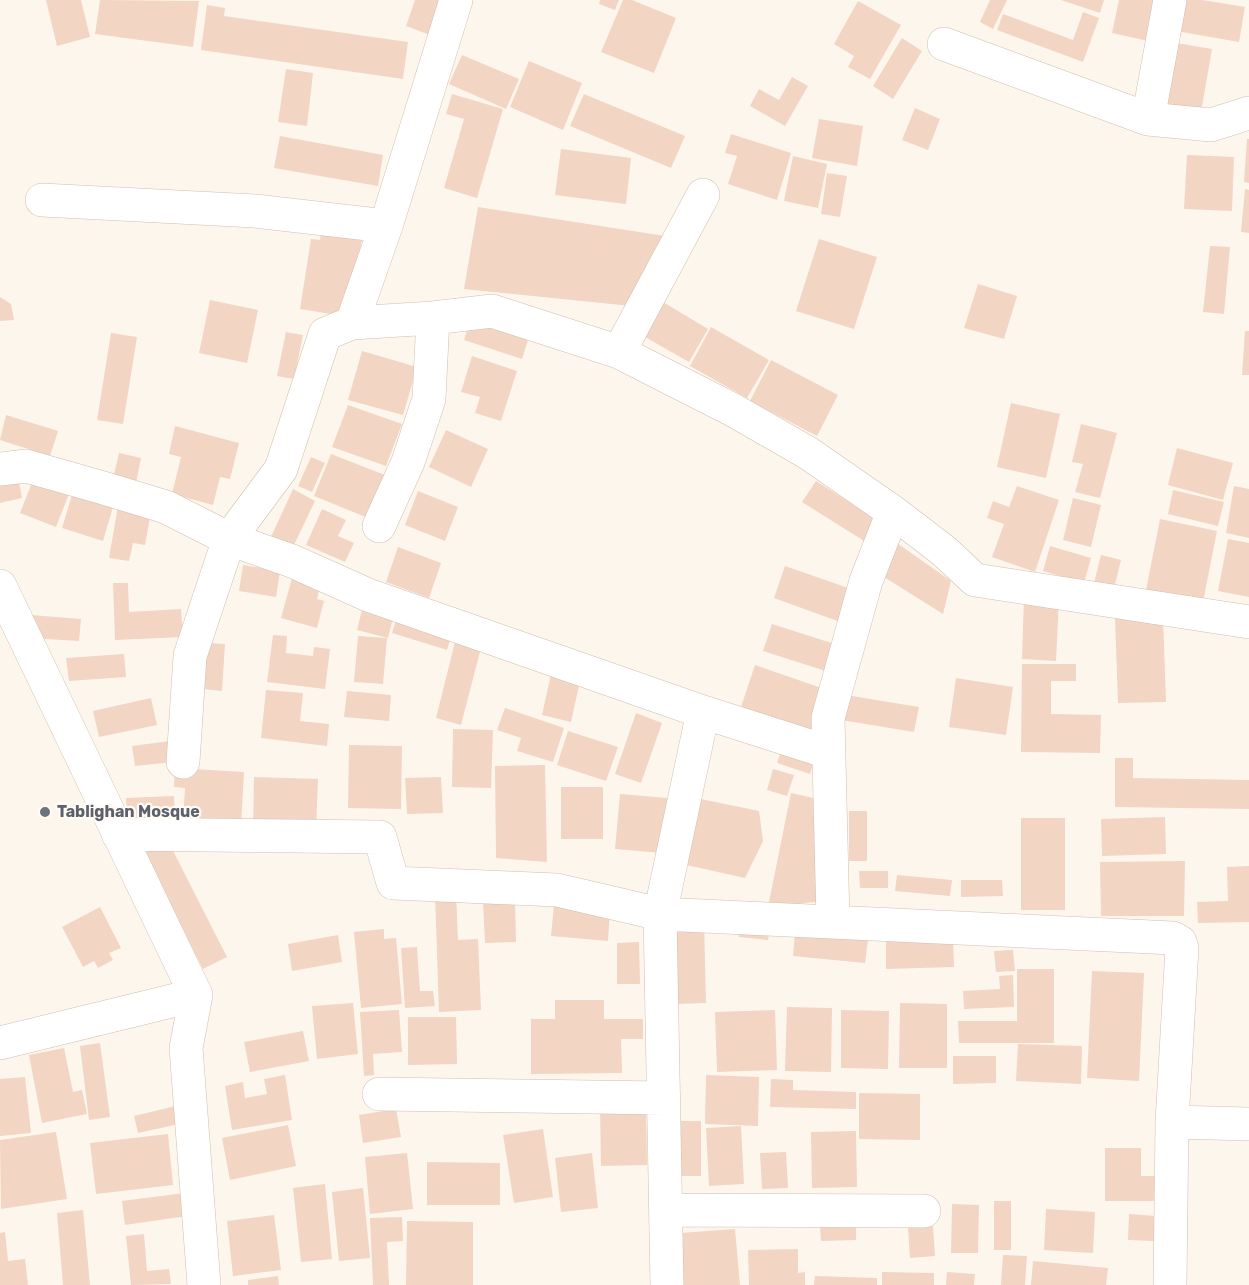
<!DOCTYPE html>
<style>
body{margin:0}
canvas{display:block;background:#fdf6ec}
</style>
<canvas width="1249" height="1285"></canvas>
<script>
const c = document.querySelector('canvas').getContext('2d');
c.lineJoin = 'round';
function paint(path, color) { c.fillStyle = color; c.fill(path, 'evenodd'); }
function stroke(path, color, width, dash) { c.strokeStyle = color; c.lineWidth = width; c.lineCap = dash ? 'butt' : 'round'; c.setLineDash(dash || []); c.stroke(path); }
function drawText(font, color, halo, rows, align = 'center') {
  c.font = font + ' Rubik,sans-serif'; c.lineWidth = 4.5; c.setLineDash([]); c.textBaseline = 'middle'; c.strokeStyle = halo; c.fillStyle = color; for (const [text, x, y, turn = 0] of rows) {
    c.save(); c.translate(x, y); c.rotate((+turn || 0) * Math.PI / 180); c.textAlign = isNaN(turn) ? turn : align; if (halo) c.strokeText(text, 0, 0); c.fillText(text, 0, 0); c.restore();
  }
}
paint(new Path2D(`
 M46,0H81L90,37L57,46Z
 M100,0L199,1L193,47L95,34Z
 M415,0H443L430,35L406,26Z
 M600,0H619L615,10L599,4Z
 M623,0H632L676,18L654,73L601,52Z
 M990,0H1007L993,29L980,22Z
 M1061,0H1104L1100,13Z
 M1119,0H1158L1148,41L1112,33Z
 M1182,0H1202L1245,7L1239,42L1176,31Z
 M858,1L901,25L870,79L848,67L854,56L834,44Z
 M207,5L225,8L224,16L408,42L403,79L201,50Z
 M1083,12L1099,18L1083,62L997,30L1003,14L1073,40Z
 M902,38L922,51L893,99L873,86Z
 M1170,42L1212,49L1201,112L1160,105Z
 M462,55L519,79L506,109L449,84Z
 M529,61L582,83L563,130L510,107Z
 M286,69L313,73L307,126L278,122Z
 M792,77L808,86L785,126L750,106L759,89L779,100Z
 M452,94L503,109L477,198L444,188L464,119L446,114Z
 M584,94L685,136L671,168L570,126Z
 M915,108L940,119L928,150L902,140Z
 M819,119L863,126L857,166L812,158Z
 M731,134L791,153L777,200L728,184L737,156L725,153Z
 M280,136L383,155L378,186L274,168Z
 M1247,139H1249V183L1244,182Z
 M561,149L631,158L626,204L555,195Z
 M1187,155L1234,157L1232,211L1184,209Z
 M793,156L827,164L818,208L784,201Z
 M827,173L847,176L840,217L821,214Z
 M1245,189L1249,190V233L1241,232Z
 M478,207L665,236L631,306L464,289Z
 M322,225L363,231L350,317L300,309L311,239L320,240Z
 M819,239L877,257L854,329L796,311Z
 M1210,246L1230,247L1224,314L1203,312Z
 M978,284L1017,296L1004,339L964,328Z
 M0,297L11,304L14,320L0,321Z
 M658,299L708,329L689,362L638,333Z
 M210,300L258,310L247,363L199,353Z
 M470,321L528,340L522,359L464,340Z
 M711,327L769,360L747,398L690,366Z
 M1245,331H1249V375H1242Z
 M286,332L303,335L294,379L277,376Z
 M111,333L137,337L123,424L97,420Z
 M362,351L417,367L403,415L348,400Z
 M472,356L517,371L501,421L475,413L480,397L461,392Z
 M771,360L838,395L817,436L750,401Z
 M1011,403L1060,414L1046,478L997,467Z
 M348,405L402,424L386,466L332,447Z
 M6,415L58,431L50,456L0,440Z
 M1081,424L1117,433L1100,498L1075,492L1083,464L1072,462Z
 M175,426L239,443L230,479L220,477L213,505L172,494L181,457L169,454Z
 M446,430L488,449L471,487L429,467Z
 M1177,448L1233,463L1223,500L1168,485Z
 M119,453L141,458L135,488L112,483Z
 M331,454L385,475L368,518L314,496Z
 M311,457L325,463L312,492L298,486Z
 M35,475L71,489L56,527L20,513Z
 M18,476L22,498L0,503V479Z
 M816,481L877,520L864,541L802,502Z
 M1017,486L1059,500L1035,572L992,557L1004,524L987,518L993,501L1009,507Z
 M1234,486L1249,489V538L1226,533Z
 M74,488L115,500L103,541L62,528Z
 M293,489L315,501L293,547L271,537Z
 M1173,490L1224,502L1218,526L1168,514Z
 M418,491L458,507L445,541L405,525Z
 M1073,498L1101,505L1091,547L1063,540Z
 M118,506L151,512L145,545L133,543L129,561L109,558Z
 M322,509L346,520L338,536L354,543L345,562L306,545Z
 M1160,519L1217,531L1203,602L1146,590Z
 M887,536L951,581L943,614L876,572Z
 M1228,539L1249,543V597L1218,591Z
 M1050,546L1091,558L1084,583L1043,571Z
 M398,547L441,563L429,598L386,582Z
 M1101,555L1121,560L1113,593L1093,587Z
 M243,565L280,571L276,597L239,591Z
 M785,566L854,590L843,623L774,598Z
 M292,578L320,586L317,599L324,601L317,628L281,618Z
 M113,583H128L129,612L181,609L183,637L115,640Z
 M1024,597L1059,599L1056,661L1022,659Z
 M365,598L396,606L388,638L357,630Z
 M399,611L454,628L447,650L392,633Z
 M31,615L81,619L79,641L29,638Z
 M1163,617L1166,702L1118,703L1115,618Z
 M772,624L844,647L835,674L763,651Z
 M273,635L287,636L286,653L313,656L314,647L330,649L325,689L267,682Z
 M358,636L387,638L383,684L354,682Z
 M456,638L482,644L461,725L436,718Z
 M207,643L225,644L222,691L203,689Z
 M124,654L126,677L69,681L66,658Z
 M1022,664H1076V681H1051V714L1101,715L1100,753L1021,752Z
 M755,665L830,691L812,745L737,719Z
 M551,674L580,681L571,722L542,715Z
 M956,678L1013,687L1006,735L949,727Z
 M266,690L303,693L300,721L329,724L327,746L261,738Z
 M347,691L391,695L389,721L344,717Z
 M846,695L919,707L914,732L841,720Z
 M151,698L157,725L99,737L93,711Z
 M505,708L564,728L553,762L517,751L521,738L497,730Z
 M636,713L662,723L641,783L615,774Z
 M453,729L493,730L491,788L452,787Z
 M568,731L618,747L606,781L557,765Z
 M170,741L173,762L135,766L132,746Z
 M783,744L816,755L810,774L777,763Z
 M349,745L402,746L401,809L348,808Z
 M1115,758H1133V778L1249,780V809L1115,807Z
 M545,765L547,862L496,858L495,766Z
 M175,768L244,772L241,825L183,821L185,788L174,787Z
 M773,769L794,775L787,796L767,790Z
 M254,777L318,779L316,830L253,828Z
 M441,777L443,813L407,814L405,778Z
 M561,787H603V839H561Z
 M791,793L823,800L824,901L768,907Z
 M620,794L667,798L662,853L615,849Z
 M174,796L175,819L127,821L126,798Z
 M696,798L759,811L763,841L745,878L682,864Z
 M849,811H867V861H849Z
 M1165,817L1166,854L1102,856L1101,819Z
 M1021,818H1065V910H1021Z
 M168,841L227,957L203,969L144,853Z
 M1185,861L1184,916H1101L1100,862Z
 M1249,866V922L1198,923L1197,902L1228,901L1227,867Z
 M859,871H888V888H860Z
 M897,875L952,880L950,896L895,891Z
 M961,880H1002L1003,896L961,897Z
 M456,893L458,940L478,939L481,1010L439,1012L435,894Z
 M515,899L516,942L485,943L483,901Z
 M554,905L610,910L608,941L551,936Z
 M100,907L121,948L109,953L113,960L98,968L94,961L83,967L62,927Z
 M741,918L771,922L768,940L739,937Z
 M704,920L706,1003L676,1004L673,921Z
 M384,929V939L396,938L402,1004L361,1008L354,932Z
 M795,933L868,940L865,963L793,956Z
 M338,935L342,962L292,971L288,944Z
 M953,939L954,967L886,969V941Z
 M639,942L640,984H617V943Z
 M417,947L420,991H433L435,1006L405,1008L401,948Z
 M1013,950L1015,971L996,972L994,951Z
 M1017,969H1054V1043H959L958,1021H1017Z
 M1092,971L1144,973L1139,1081L1087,1078Z
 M1013,975L1014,1007L964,1009L963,991L1000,989L999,976Z
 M555,1000H604V1019H643V1039H621L622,1073L531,1074V1019H555Z
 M353,1003L358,1054L317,1059L312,1006Z
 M900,1003L947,1004V1068H899Z
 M787,1007L832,1008L831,1072L785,1071Z
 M399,1010L402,1052L373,1054L374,1075L364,1076L360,1012Z
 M775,1010L777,1070L717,1072L715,1012Z
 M841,1010L889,1011L888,1069L841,1068Z
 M408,1017H456L457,1064L408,1065Z
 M303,1031L309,1061L250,1072L244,1042Z
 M100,1043L110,1117L89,1120L80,1046Z
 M1018,1044L1082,1046L1081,1084L1016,1081Z
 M64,1048L73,1092L82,1090L87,1114L42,1123L29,1055Z
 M953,1056H996V1083L953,1084Z
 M285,1075L292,1120L232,1130L225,1086L243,1082L245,1098L267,1094L264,1079Z
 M706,1075L759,1077L758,1126L705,1124Z
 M25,1077L31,1133L0,1136V1079Z
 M771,1079L793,1080V1090L856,1092V1109L770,1107Z
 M859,1093L920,1094V1140L859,1139Z
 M184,1104L188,1122L138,1133L134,1116Z
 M646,1104L647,1165L601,1166L600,1105Z
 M396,1109L401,1137L363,1143L359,1115Z
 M671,1121H701V1176H672Z
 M288,1125L296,1166L230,1180L222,1138Z
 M741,1126L744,1184L709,1186L706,1128Z
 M543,1129L553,1197L514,1203L503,1135Z
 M856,1131L857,1187L812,1188L811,1132Z
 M56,1132L67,1199L1,1209L0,1140Z
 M168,1134L173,1185L96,1194L90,1143Z
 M1105,1148H1141V1176H1157V1201H1105Z
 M786,1152L788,1188L762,1189L760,1153Z
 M407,1153L413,1209L370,1214L365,1157Z
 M592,1153L598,1208L561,1212L555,1158Z
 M427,1162L500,1163V1205H427Z
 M325,1184L332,1259L301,1262L293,1188Z
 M363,1188L370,1258L339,1261L332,1192Z
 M184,1193L187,1216L125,1225L122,1201Z
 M994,1201H1011V1250H994Z
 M952,1204L979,1205L978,1253H951Z
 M1046,1209L1095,1212L1093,1253L1044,1250Z
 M83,1210L90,1285H63L57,1213Z
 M1129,1214L1156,1216L1154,1241L1128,1240Z
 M274,1215L281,1270L233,1276L227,1221Z
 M402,1217L403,1241L387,1242L389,1285H373L370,1218Z
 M407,1221L473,1222V1285H406Z
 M856,1224V1240L821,1241L820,1225Z
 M933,1226L935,1256L910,1258L908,1228Z
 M735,1229L740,1285H684L680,1233Z
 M5,1232L8,1261L25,1259L28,1285H0V1233Z
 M144,1234L147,1271L169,1269L171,1284L131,1285L126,1236Z
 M798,1249V1273L805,1272V1285H749L748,1250Z
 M1003,1255L1027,1256L1025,1285H1001Z
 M1033,1261L1108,1268L1106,1285H1031Z
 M882,1272L934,1273V1285H882Z
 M947,1272L975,1274L974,1285H946Z
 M278,1276L279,1285H248V1280Z
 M815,1276L877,1278V1285H814Z`), '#f3d5c3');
const minor = new Path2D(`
 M1170,0L1148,119L1211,125L1249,113
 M944,44L1148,119
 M42,200L255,211L386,226
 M352,323L386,226L456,0
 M619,352L703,195
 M0,469L26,466L100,487L166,507L229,539L281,469L325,334L352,323L433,318L492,311L619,352L733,410L808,453L893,512L944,551L975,580L1249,622
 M379,526L408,462L429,399L433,318
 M0,586L196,995L186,1048L204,1285
 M703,712L828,752
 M183,762L190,656L229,539L292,561L368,595L703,712L660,914L667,1285
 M118,834L380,837L393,883L557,890L660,914L1173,938L1180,942L1182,948L1172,1122L1170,1285
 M833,922L828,718L866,581L893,512
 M0,1043L196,995
 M379,1094L664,1098
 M1172,1122L1249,1124
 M666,1210L924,1211`);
stroke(minor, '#d1beb0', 34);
stroke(minor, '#fff', 33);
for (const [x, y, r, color] of [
 [45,812,6,"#6b7280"]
]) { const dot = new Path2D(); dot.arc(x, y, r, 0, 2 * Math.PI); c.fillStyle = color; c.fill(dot); stroke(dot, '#fffaf3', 2); }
drawText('bold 16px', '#5b616d', '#fffaf3', [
 ["Tablighan Mosque",57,812]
], 'left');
</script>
